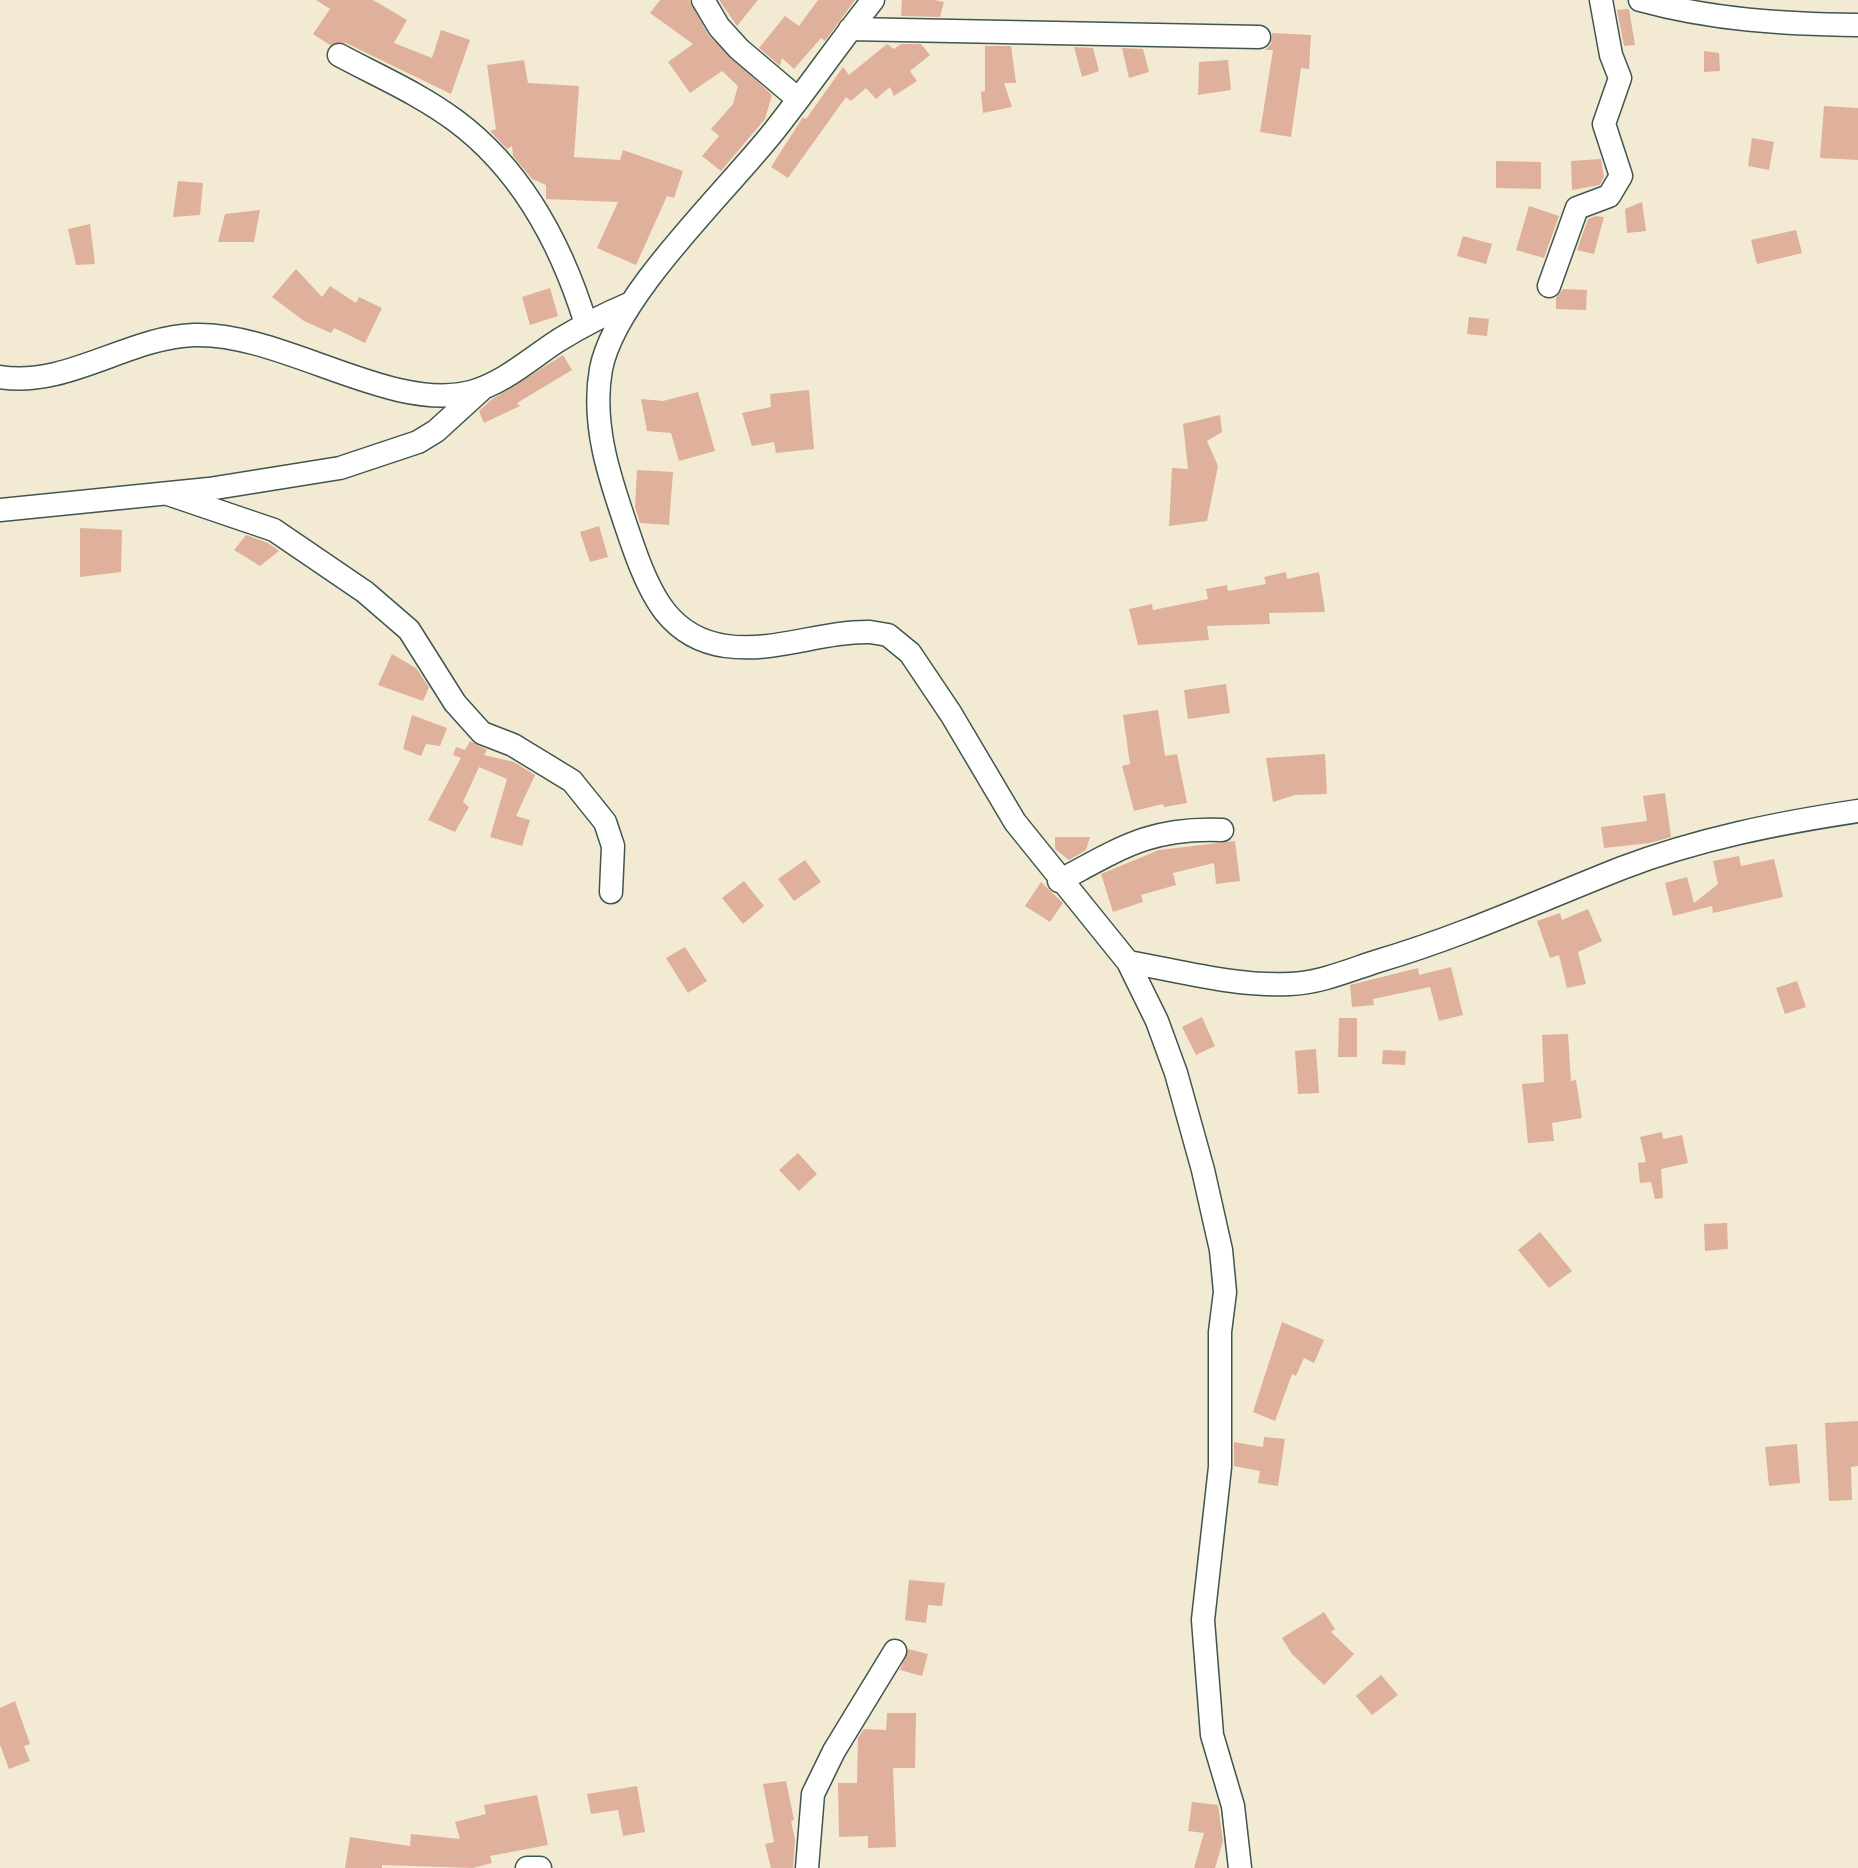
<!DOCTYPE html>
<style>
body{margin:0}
canvas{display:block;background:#f2ead2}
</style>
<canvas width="1858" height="1868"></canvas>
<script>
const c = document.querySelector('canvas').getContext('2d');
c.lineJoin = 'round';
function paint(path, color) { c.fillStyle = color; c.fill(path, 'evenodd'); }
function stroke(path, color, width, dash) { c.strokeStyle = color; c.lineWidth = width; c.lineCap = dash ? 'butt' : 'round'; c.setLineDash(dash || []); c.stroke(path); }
paint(new Path2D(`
 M316,0H373L407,20L394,43L432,58L441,30L470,40L451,94L346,43L330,45L313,34L330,9Z
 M660,0H689L709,36L772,95L765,119L721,171L702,156L719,136L711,129L733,104L738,86L722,71L690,93L668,62L693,44L650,13Z
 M719,0H758L737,26Z
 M818,0H855L825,41L821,38L794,69L782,58L780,66L759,48L785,16L799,26Z
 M902,0H934L944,2L940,17L901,16Z
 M1629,9L1635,45L1624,46L1617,10Z
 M1272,33L1311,35L1309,69L1301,68L1291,137L1260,132L1273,50H1265L1271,44Z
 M887,44L894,49L901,44H921L930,55L910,71L917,81L894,96L890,87L876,99L866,88L851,101L846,97L788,178L771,167L803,117L806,119L843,67L849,75Z
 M985,46H1011L1016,83H1004L1012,107L983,113L981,92L985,91Z
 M1074,47L1093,48L1099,71L1082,77Z
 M1122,48L1143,49L1149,72L1129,78Z
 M1704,51L1719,53L1720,71L1704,72Z
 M524,60L528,83L579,86L574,157L620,160L623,150L683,171L674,198L667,196L636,265L597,248L618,202L546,199V185L532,179L513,156L512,146L507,149L490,131L496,129L487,65Z
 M1228,60L1231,90L1198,95L1199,62Z
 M1824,106L1858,108V160L1820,158Z
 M1752,138L1774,142L1769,170L1748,166Z
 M1601,159L1604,177L1600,185L1572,190L1571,161Z
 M1496,161L1541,162V189L1496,188Z
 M178,181L203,183L200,215L173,217Z
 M1642,202L1646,231L1627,233L1625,209Z
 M1529,206L1559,216L1544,258L1516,250Z
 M260,210L254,242H218L225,214Z
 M1596,216L1604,217L1594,254L1577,250L1588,219Z
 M90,224L95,264L76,265L68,229Z
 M1796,230L1802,253L1757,264L1751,240Z
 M1463,236L1492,244L1486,264L1457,256Z
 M296,269L322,297L330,286L356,303L359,297L382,308L365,343L334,328L331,333L304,321L272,297Z
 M550,288L558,316L530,325L522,297Z
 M1563,289L1587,290L1586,310L1556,309V298Z
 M1469,317L1489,319L1487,336L1467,334Z
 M563,355L572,370L517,403L520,406L484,423L479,411L491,400Z
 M809,390L814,449L776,453L774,442L752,446L742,413L771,407L770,394Z
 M698,392L715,451L679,461L671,433L647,431L641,399L663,401Z
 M1220,415L1222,432L1207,441L1218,466L1207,521L1169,526L1172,468L1188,469L1183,424Z
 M637,470L673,472L669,525L640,523L635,507Z
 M599,526L608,557L590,562L580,532Z
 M80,528L122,530L121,572L80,577Z
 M246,535L268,543L279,551L260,566L234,550Z
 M1286,572L1287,579L1319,572L1325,612L1269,613L1270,624L1207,626L1209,640L1138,645L1129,609L1152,604L1153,610L1208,599L1206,589L1227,585L1228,591L1266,584L1264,577Z
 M392,654L416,668L429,687L423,701L378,685Z
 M1226,684L1230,713L1188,719L1184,690Z
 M1158,710L1165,756L1177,754L1187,803L1164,807L1163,804L1134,811L1122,766L1130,764L1123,715Z
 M412,715L447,728L440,746L426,744L421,756L403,749Z
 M470,741L487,750L484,755L514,762L535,775L516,816L530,820L522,846L490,837L507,779L479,767L463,802L469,807L455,832L428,820L461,758L453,755L456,747L465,750Z
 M1325,754L1327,794L1295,795L1273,802L1266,758Z
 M1665,793L1671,837L1650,843L1604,848L1601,827L1647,821L1643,796Z
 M1055,837H1090L1086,850L1069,860L1055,849Z
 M1235,841L1240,881L1216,884L1214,863L1173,873L1176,885L1141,895L1143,902L1113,912L1101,874L1159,850Z
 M1739,856L1741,866L1774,859L1783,897L1713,913L1712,906L1673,916L1665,883L1687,877L1694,903L1718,884L1713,861Z
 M805,860L821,882L794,901L778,879Z
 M744,881L764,906L743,924L722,898Z
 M1041,882L1063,903L1050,922L1025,906Z
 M1588,909L1602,941L1578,952L1586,984L1567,988L1559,955L1550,958L1537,921L1560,913L1562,920Z
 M685,947L707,981L688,993L666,958Z
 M1451,967L1463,1015L1439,1021L1430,987L1373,999L1374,1005L1352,1007L1350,985L1418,968L1419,975Z
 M1797,981L1806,1007L1785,1014L1776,988Z
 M1202,1017L1215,1046L1196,1055L1182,1027Z
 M1339,1018H1357V1057H1338Z
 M1568,1034L1571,1081L1576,1080L1582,1118L1552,1123L1554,1141L1528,1143L1522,1084L1544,1082L1542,1035Z
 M1316,1049L1319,1093L1298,1094L1295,1051Z
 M1383,1050L1406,1051L1405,1065L1382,1064Z
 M1662,1132L1663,1139L1682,1135L1688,1163L1661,1169L1663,1198L1655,1199L1651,1182L1640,1183L1638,1163L1646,1162L1640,1137Z
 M798,1153L817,1174L799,1191L779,1170Z
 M1727,1223L1728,1249L1705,1251L1704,1224Z
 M1540,1232L1572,1271L1549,1288L1518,1250Z
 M1282,1322L1324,1340L1314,1363L1304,1358L1296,1376L1292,1374L1275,1421L1253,1412Z
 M1858,1421V1466L1851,1467L1852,1500L1829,1501L1825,1423Z
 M1264,1437L1285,1439L1278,1486L1258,1483L1260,1471L1234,1466V1442L1263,1447Z
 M1797,1444L1800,1483L1769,1486L1765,1447Z
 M909,1580L945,1583L942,1606L928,1605L926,1623L905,1620Z
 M1324,1612L1335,1629L1331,1632L1354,1654L1324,1685L1292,1654L1282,1638Z
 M908,1649L928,1654L922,1676L900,1670Z
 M1381,1675L1398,1695L1372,1715L1356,1696Z
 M15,1701L30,1744L24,1746L30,1761L9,1769L0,1745V1708Z
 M887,1713H916L915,1768H893L896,1847L868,1848V1836L839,1837L838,1783H857L858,1738L864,1729L886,1730Z
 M786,1781L794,1820L791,1821L795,1840L793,1868H771L765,1844L774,1842L763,1784Z
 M637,1786L645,1832L623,1836L618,1810L591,1814L587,1794Z
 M537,1795L548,1845L490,1856L492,1863L473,1868L382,1865V1868H345L350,1837L410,1846L411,1834L460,1839L455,1822L486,1814L484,1805Z
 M1192,1802L1218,1805L1223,1841L1215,1868H1194L1204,1833L1188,1831Z`), '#dfb19c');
const street = new Path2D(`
 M703,0L719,27L739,49L798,99
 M873,0C839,43 808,88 774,131C726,192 615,296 601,369C590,430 614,490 633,546C650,595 670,638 726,646C774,653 822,631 870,632L888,635L910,653L951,714L1015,822L1128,962L1157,1021L1176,1073L1203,1170L1221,1250L1225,1292L1220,1332V1467L1203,1620L1212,1735L1233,1806L1240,1868
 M1640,0C1712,20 1784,24 1858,25
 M850,29L1259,37
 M339,55C378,76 420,94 456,121C523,171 562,246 586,324
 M1549,286L1577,208L1609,196L1621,176L1604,124L1620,78L1611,55L1601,0
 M0,377C66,388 129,337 194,335C282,332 390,413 471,392C504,383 531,358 559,340C582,326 605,314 629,304
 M168,494L274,530L365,592L409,630L455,703L482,733L513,745L572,781L605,822L613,846L611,892
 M0,510L209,489L340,468L418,442L436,431L481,390
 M1059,881C1121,848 1150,827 1222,830
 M1128,962C1180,971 1237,987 1290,984C1320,983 1350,970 1378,961C1463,936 1541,900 1622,868C1698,839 1778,823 1858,811
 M527,1868H540
 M807,1868L813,1794L834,1751L895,1651`);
stroke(street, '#3f574c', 25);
stroke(street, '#fff', 22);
</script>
